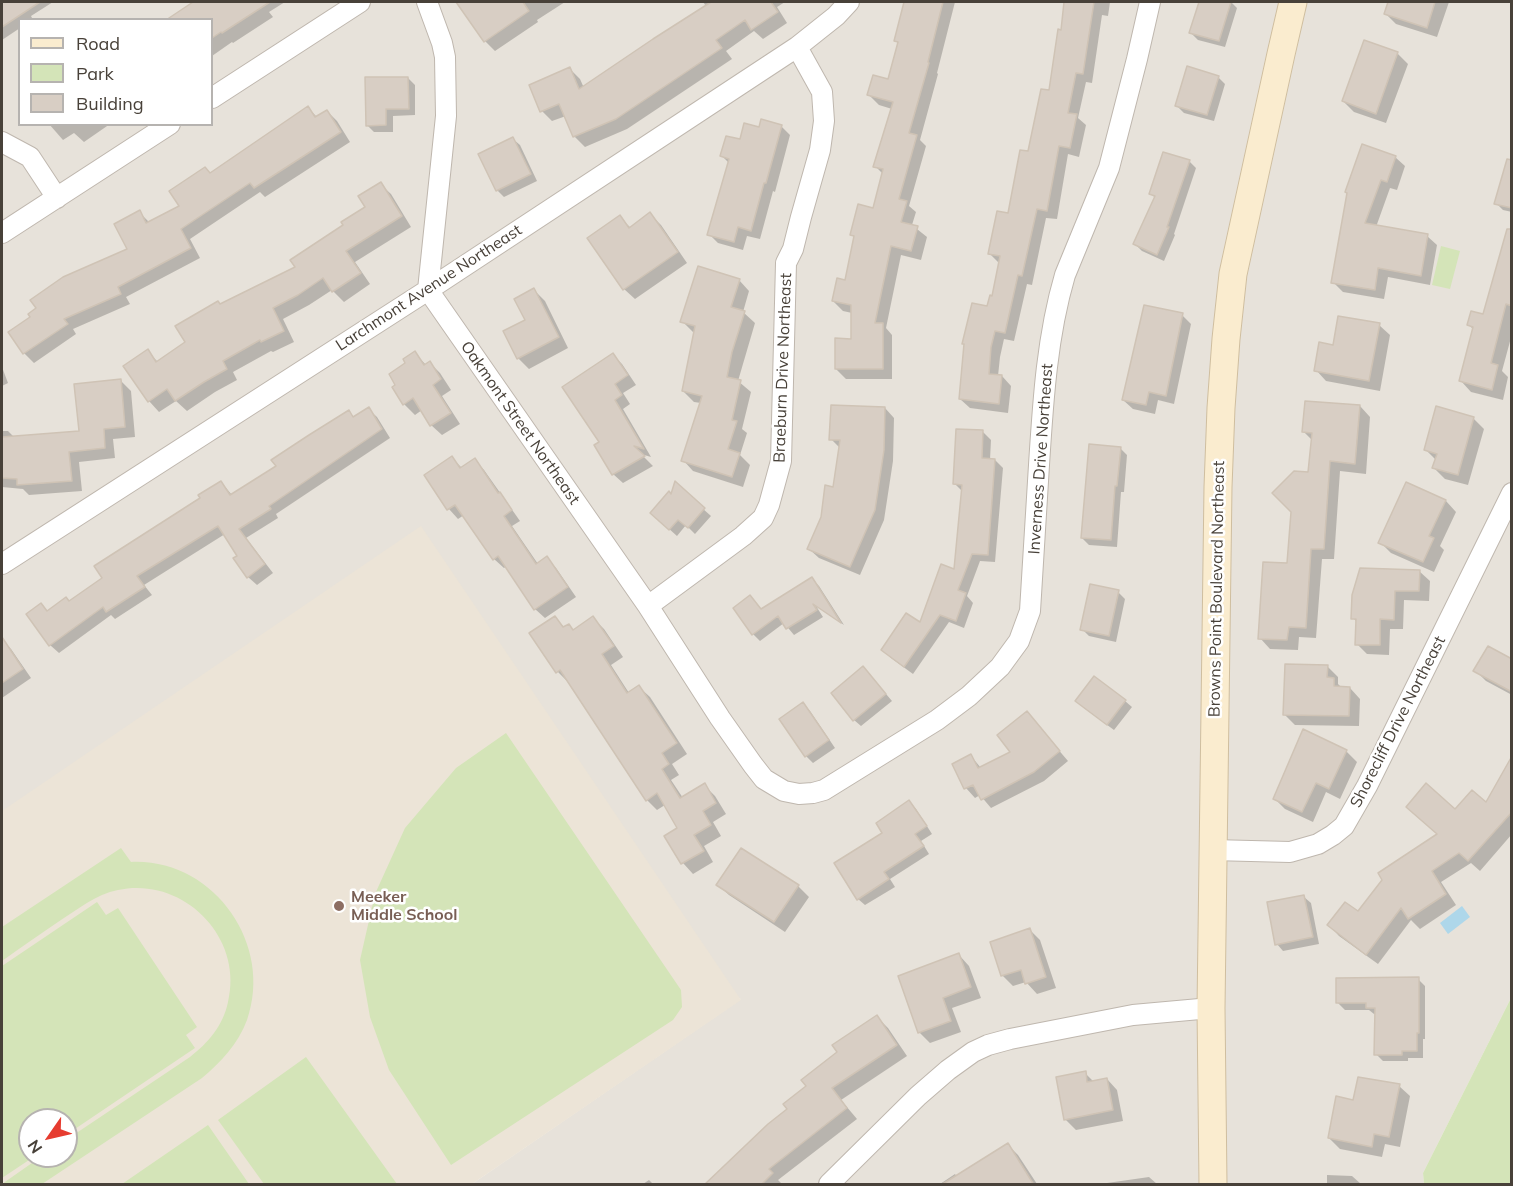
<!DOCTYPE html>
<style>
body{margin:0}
#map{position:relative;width:1513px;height:1186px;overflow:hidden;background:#f4f1eb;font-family:Mulish,sans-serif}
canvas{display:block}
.frame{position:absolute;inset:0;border:3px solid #484139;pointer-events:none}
.legend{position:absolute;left:18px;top:18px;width:195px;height:108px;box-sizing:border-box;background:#fff;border:2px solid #b6b3b0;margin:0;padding:8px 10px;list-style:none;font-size:18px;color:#484139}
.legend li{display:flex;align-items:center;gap:12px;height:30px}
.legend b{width:30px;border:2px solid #b6b3b0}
.north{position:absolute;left:18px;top:1108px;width:60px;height:60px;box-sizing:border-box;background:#fff;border:2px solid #b6b3b0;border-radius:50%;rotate:236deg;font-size:16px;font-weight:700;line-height:24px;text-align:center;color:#484139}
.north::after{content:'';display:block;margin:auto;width:21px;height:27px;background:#e63c30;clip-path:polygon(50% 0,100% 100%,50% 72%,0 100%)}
</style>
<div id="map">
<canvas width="1513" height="1186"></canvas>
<div class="frame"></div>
<ul class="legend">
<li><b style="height:8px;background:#faeccf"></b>Road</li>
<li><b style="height:16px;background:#d4e4b8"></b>Park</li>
<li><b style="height:16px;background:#d8cec4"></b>Building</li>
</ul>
<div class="north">N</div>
</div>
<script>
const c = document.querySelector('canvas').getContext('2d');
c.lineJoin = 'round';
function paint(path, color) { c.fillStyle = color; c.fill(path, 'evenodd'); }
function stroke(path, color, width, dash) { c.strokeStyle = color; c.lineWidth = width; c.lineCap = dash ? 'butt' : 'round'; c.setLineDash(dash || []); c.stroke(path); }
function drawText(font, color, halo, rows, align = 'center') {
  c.font = font + ' Mulish,sans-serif'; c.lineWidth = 5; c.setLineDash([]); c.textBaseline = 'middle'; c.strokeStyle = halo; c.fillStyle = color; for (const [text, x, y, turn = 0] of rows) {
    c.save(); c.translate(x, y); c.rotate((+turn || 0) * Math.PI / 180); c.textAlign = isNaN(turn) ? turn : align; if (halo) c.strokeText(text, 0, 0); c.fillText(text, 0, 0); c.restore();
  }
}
paint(new Path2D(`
 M2,2H1511V998L1423,1173L1424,1184H472L741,999L2,811ZM20,20H212V124H20Z`), '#e7e2da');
paint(new Path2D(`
 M421,526L741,1000L472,1184H2V811ZM30,1120H66V1156H30Z`), '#ece4d7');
paint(new Path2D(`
 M1441,246L1460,251L1450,289L1432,285Z
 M506,733L681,990L682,1007L673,1020L451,1165L389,1070L370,1017L360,960L375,894L405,828L456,768Z
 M121,848L131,862C213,858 274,944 247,1020C238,1044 221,1062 202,1078L42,1184H2L42,1156H66V1140L190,1057C208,1043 223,1026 228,1002C244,937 183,876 118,890C96,894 77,910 58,922C39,935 20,948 2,961V927Z
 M97,902L106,915L118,908L197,1027L186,1035L195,1048L66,1135V1120H30V1156H35L2,1178V966Z
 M1511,998V1184H1424L1423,1173Z
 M306,1057L397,1184H264L218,1120Z
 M208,1125L249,1184H122Z`), '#d4e4b8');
paint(new Path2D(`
 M1462,906L1470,917L1448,934L1440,923Z`), '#aed7ea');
paint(new Path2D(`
 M2,2H53L31,16L33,20H20V28L2,40Z
 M197,2H285L269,12L273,17L233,43L232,42L212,56V20H170Z
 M469,2H565L537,20L538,22L495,51L485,41L461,6Z
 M703,2H785L777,7L787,23L763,39L754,31L726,51L732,59L627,129L585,147L574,136L566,116L552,121L542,111L570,69L580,79L584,88L706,6Z
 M906,2H955L937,73L938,74L920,140L926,146L909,206L916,212L912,225L927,237L921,260L901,255L886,328L892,335V379H846L836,369L853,340L852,313L843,311L833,301L846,282L855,238L851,234L874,210L883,174L875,166L892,109L879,105L869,95L889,81L899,44L896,41Z
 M1066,2H1110L1108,16L1102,15L1092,83L1086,82L1078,118L1086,125L1079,157L1068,154L1057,219L1046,218L1032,285L1027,284L1014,341L1004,339L1000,357L998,376H1002L1011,386L1008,413L970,408L960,399L988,308L993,297L999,263L989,253L1010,215L1050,92L1063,31Z
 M1201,2H1231L1237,8L1225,47L1198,40L1191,33Z
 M1389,2H1449L1437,37L1396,24L1385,13Z
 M1397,53L1408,64L1386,123L1354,112L1343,101Z
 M1218,77L1225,84L1214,121L1184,113L1177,106Z
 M408,78L415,85V115L393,116V132H374L367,125Z
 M308,108L318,118L327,111L337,121L350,142L265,197L260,192L190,239L200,258L126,297L130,304L73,329L76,334L34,363L24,353L10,332L129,250L139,212L150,223L181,206L211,174Z
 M49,124H110L84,142L74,133L63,140Z
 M781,126L790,135L775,192L773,191L760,239L747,236L743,250L718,243L709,234L729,163L722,156L741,141L760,129Z
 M513,139L520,145L537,181L504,197L497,190Z
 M1395,157L1405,166L1397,190L1390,188L1376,227L1427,236L1437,245L1430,285L1388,277L1384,299L1343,292L1333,282L1349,194Z
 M1508,159L1512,160V212L1503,210L1496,203Z
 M1189,161L1196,168L1174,234L1175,235L1164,261L1142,251L1135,244L1155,198L1151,193Z
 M380,184L391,194L411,227L355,262L370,284L344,302L332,290L309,305L283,319L294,342L273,352L271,351L233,372L237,380L215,392L187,411L176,401L159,412L149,401L147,351L158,362L187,343L221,306L297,268L367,208Z
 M650,214L661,225L687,263L635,299L624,289L619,217L631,228Z
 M1512,245V334L1502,371L1508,377L1503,400L1471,392L1461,381L1474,330L1469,325L1484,316Z
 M739,280L749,291L743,312L755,323L738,381L751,392L742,429L747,433L740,455L750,465L743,487L693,471L683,460L701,403L694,402L683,391L696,333L693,332L682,321Z
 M534,290L545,301L568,348L529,369L518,358Z
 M1182,315L1191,324L1174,404L1158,400L1155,414L1133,409L1123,400Z
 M1379,325L1390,335L1380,391L1326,381L1316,370L1334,347Z
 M415,353L426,365L430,363L440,373L451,390L442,396L460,424L442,435L431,425L422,410L415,415L404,404L407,364Z
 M613,355L622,364L636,385L623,393L630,404L623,409L651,457L641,454L653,466L623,483L613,474L601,443Z
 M2,367L8,383L2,386Z
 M120,380L131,391L135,437L113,439L115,458L79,462L82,491L29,495L23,489L2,487V431H8L14,437L81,432Z
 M1360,406L1370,417L1366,474L1340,471L1334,559H1322L1316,638L1299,637L1298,650L1270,649L1260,638L1289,565L1310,474L1313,441L1304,432Z
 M885,408L894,418L893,461L884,520L860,575L819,558L809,549L834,488L840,448L831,439Z
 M368,409L377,417L390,438L276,514L278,518L246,538L273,573L257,585L248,577L239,556L225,534L144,585L152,595L115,619L111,615L59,653L50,645L48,612L69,602L104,579L221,482L232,495L278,467L349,412L355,418Z
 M1473,418L1484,429L1468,485L1445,479L1434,468L1436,460L1426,450Z
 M983,432L991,440L990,460H995L1003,468L995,562L980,561L967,596L973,603L964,628L949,622L913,674L891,658L883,650L920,625L956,571L963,492L955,484Z
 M1120,448L1127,455L1124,492H1121L1117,547L1089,545L1082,538Z
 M452,458L462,468L475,460L484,470L520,521L512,526L538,564L546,558L556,568L576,597L545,618L535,609L507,566L504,568L494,559L464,515L458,519L449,509L426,476Z
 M675,484L711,516L695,534L686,525L677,536L658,519L672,495Z
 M1406,484L1446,501L1456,512L1440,546L1444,550L1434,572L1391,553L1380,542Z
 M1419,571L1430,581L1429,601L1404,600L1403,629H1390L1389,655L1367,654L1357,644V622L1353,618Z
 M812,579L819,586L844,625L816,606L823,617L794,635L784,623L760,641L753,634L762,610Z
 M1118,592L1125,599L1116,642L1089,636L1082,629Z
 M555,618L565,628L574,631L593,618L604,629L623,657L611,665L629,693L639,687L650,697L687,754L672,764L679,775L671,780L683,798L704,785L715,796L726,814L713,822L721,836L704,846L713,862L693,874L683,863L666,836L679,829L665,805L657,810L647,800L568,682L558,672Z
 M2,640L11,649L31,678L2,698Z
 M1512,661V695L1486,681L1475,670Z
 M1327,666L1338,677V684L1342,688H1350L1360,699L1359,726L1295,725L1284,714Z
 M870,675L892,701L861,726L854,720Z
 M1077,701H1125L1132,707L1114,730L1084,708Z
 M803,704L810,711L835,748L813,763L806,756Z
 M1027,713L1068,761L1044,781L991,808L980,795L975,798L966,788L954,765L971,756L981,768L1013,752Z
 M1346,751L1357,762L1340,799L1326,792L1313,822L1285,809L1275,799Z
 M1512,759V834L1480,871L1471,863L1441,882L1456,905L1420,929L1411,920L1378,964L1339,936L1329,925L1358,913L1439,835L1456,811L1487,804Z
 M909,802L916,809L932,834L921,841L929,854L890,879L895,887L865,905L858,899L884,833Z
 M741,850L798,886L809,897L785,932L729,895L718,885Z
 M1304,897L1311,903L1319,944L1283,951L1277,944Z
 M1030,930L1040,940L1056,988L1037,994L1026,982L1013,986L1002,975Z
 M959,955L969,966L981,998L952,1008L961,1032L930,1043L919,1032Z
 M1418,979L1425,986V1039H1423V1058H1408V1061H1383L1376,1054V1014H1374L1369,1010H1345L1338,1003Z
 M877,1017L888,1028L907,1056L841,1100L857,1119L778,1180L782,1184H717L789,1109L808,1086L839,1053Z
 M1085,1073L1094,1082L1107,1079L1117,1090L1123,1121L1076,1130L1065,1119Z
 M1399,1086L1410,1096L1400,1147L1385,1144L1382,1157L1340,1149L1329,1138L1355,1102Z
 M1008,1145L1018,1155L1037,1184H940L955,1174L957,1177Z
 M1327,1175L1352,1176L1361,1184H1327Z
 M1149,1177L1157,1184H1100Z
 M649,1180L653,1184H643Z`), '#0003');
const building = new Path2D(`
 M2,2H40L2,27Z
 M193,2H270L222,33L221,32L212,38V20H166Z
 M456,2H523L529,11L484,42Z
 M711,2H771L778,12L751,30L745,20L716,40L722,48L616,119L573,137L559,104L540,112L529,85L570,67L579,89L653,39Z
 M904,2H943L928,62L929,63L909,133L917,135L899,199L907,201L901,222L918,226L911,251L891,246L875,323H883V369H835V338L851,339V305L832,301L837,278L845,280L854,236L850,235L858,204L873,208L883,169L873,167L893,102L867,95L873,75L888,79L898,42L894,41Z
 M1064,2H1094L1083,74L1076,73L1068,113L1077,114L1070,148L1059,146L1047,211L1037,209L1022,276L1018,275L1005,333L995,331L991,347L989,374L1002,375L999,404L959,399L964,344H962L972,303L987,306L990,295L992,296L1000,256L988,254L997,211L1008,213L1020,150L1028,151L1041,89L1049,90L1058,29L1061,30Z
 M1199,2H1231L1219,41L1189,33Z
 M1388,2H1435L1427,28L1384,14Z
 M1364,40L1398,52L1376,114L1342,101Z
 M1187,66L1219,76L1207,115L1175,106Z
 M365,77H408L409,109H386V125L366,126Z
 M308,106L315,117L327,110L341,132L254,188L250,183L181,229L191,248L118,287L121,294L64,319L68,324L23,354L8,332L30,317L28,314L36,308L30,300L63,277L127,249L114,224L140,210L146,223L179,206L169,191L205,167L210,173Z
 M761,119L782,125L766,183H764L751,231L738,227L734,242L707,235L729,159L720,156L726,136L740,139L744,123L759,127Z
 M513,137L531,174L496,191L478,154Z
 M1362,144L1396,156L1387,182L1381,180L1365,223L1428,234L1421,276L1378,268L1375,290L1331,283L1347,193L1345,192Z
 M1163,152L1190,160L1167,227H1169L1157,255L1133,244L1155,196L1149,194Z
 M1507,159L1512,160V208L1494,204Z
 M381,182L402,216L346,251L361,273L332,292L323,278L298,295L273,308L284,331L261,342L260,340L223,361L227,369L204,382L175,401L167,389L148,402L123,366L148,349L156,362L185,342L175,326L218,301L220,304L295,267L290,260L343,225L341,222L365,207L358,196Z
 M650,212L678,252L623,290L587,238L620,215L629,228Z
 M1507,229H1512V306L1506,304L1491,363L1498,365L1492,390L1459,381L1473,327L1467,325L1471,311L1483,314Z
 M698,266L740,279L731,307L745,311L732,352L727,377L741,380L732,420L737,421L728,449L740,453L732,477L681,461L702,396L682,391L695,326L680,322Z
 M534,288L559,337L517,359L503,331L525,320L514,299Z
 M1144,305L1183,313L1166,396L1149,392L1146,405L1122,400Z
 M1338,316L1380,323L1369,381L1314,371L1319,342L1333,345Z
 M415,351L424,365L430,361L441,379L433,385L451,413L430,426L413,398L403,405L392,387L395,385L389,374L405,363L403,359Z
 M613,353L628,375L615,384L622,395L615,400L644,449L634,446L645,456L612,475L594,445L599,442L562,387Z
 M121,379L125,427L104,429L105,448L69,452L72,481L17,485V479L2,478V437L79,431L74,384Z
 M1305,401L1360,405L1355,464L1330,461L1324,549H1311L1306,628L1289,627L1287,640L1258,639L1263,562L1287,563L1291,512L1272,493L1294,471L1308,472L1312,433L1302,432Z
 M831,405L885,407L884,450L875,510L850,567L807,549L821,517L825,485L833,487L840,440H829Z
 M1436,406L1474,417L1458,475L1432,468L1437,454L1424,450Z
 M369,407L382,429L269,506L271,509L239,529L265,564L247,578L233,558L237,556L218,526L137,576L145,587L106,612L103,607L49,646L26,614L41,603L47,611L66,597L69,601L102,578L94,566L200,498L198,495L221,481L230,495L276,466L271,460L309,435L349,410L353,417Z
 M956,429L983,430L982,458L995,459L988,555L972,554L958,590L966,593L956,621L940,615L904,667L881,650L906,613L920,622L941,564L954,569L962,485L953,484Z
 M1089,444L1121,447L1117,486H1115L1111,540L1081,538Z
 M452,456L460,468L475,458L498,493L500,492L512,510L504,516L536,564L547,556L568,587L534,610L498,556L493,560L455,505L447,510L424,475Z
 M675,481L705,508L688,528L678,520L669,530L650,513L669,491L671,494Z
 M1406,482L1446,500L1429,536L1434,538L1423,562L1378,543Z
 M1360,568L1420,570L1419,591H1395L1394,620L1380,619V645H1355L1356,619H1351L1352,595Z
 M812,577L841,623L813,604L817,610L786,629L778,616L752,635L733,608L750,595L761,609Z
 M1090,584L1119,590L1109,636L1080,630Z
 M555,616L563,627L569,624L573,630L593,616L614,646L602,654L627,693L639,685L677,743L662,753L669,764L662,769L680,798L705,783L716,803L703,811L711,825L694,835L704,851L681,864L664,836L677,828L657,793L646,801L560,670L556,673L529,633Z
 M2,637L23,669L2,683Z
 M1488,646L1512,659V692L1473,671Z
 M1285,664L1328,665L1327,677L1334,678V686L1350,687L1349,716L1283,715Z
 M863,666L886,694L853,721L831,693Z
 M1094,676L1126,700L1107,725L1075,701Z
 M803,702L829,740L805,757L779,719Z
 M1027,711L1060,751L1034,772L981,800L973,785L964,789L952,764L971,754L978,768L1010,752L997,735Z
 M1303,729L1347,750L1329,789L1316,783L1302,812L1273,799Z
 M1512,756V812L1468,861L1459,853L1432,871L1446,894L1408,919L1401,908L1366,955L1327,925L1345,902L1358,911L1382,880L1378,873L1437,834L1406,807L1426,783L1455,809L1472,790L1486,802Z
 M909,800L927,826L915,834L924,846L884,872L889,879L857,900L834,863L882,833L876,823Z
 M741,848L799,885L774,922L716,885Z
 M1304,895L1313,937L1275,945L1267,902Z
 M1030,928L1046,977L1025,984L1021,970L1001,976L990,942Z
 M959,953L971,987L943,998L951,1021L918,1033L898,976Z
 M1419,977V1033H1417V1051H1402V1055H1374L1375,1008H1366V1003H1336V978Z
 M877,1015L897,1045L832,1088L847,1108L769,1169L773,1173L761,1185H704L768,1124L787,1109L783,1104L806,1086L801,1080L837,1052L832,1045Z
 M1086,1071L1087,1082L1107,1078L1113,1110L1064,1120L1056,1077Z
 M1358,1077L1400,1084L1389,1137L1374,1134L1372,1147L1328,1138L1336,1096L1353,1100Z
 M1008,1143L1034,1185H941Z`);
paint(building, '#d8cec4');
stroke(building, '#cfc3b5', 1.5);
const street = new Path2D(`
 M427,2L442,43L445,57L446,116L428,290L648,606L720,718L753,765L764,779L784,791L799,794L813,793L824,790L937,720L969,696L1000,667L1019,641L1030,611C1033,562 1036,513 1039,465C1043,401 1047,336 1065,275L1109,168L1137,59L1150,2
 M212,98L360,2
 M2,142L30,157L57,198
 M2,233L170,124
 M2,564L428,290L797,47L836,16L849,2
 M648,606L743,536L763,518L769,505L781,461L786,263L793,249L801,217L820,150L824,121L822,92L797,47
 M1212,850L1290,852L1318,844L1333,835L1344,826L1367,786L1512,493
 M829,1184L918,1096L948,1070L973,1052L988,1045L1010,1039L1133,1015L1211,1008`);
const secondary = new Path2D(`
 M1213,1184L1211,1008L1218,487L1221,408L1226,339L1233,274L1281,54L1293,2`);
stroke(street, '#bfb7ae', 22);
stroke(secondary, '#cfbe9f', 29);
stroke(street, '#fff', 20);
stroke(secondary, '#faeccf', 27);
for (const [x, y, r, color] of [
 [339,906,6,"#8d6e63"]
]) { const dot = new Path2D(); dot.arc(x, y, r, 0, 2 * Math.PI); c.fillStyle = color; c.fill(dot); stroke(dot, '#fff', 2); }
drawText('16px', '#484139', '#fff', [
 ["Larchmont Avenue Northeast",429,288,-33],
 ["Braeburn Drive Northeast",783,368,-88],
 ["Oakmont Street Northeast",520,423,55],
 ["Inverness Drive Northeast",1041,459,-86],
 ["Browns Point Boulevard Northeast",1217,589,-89],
 ["Shorecliff Drive Northeast",1398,722,-63]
]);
drawText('bold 16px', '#785e54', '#fff', [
 ["Meeker",351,897],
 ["Middle School",351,915]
], 'left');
</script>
